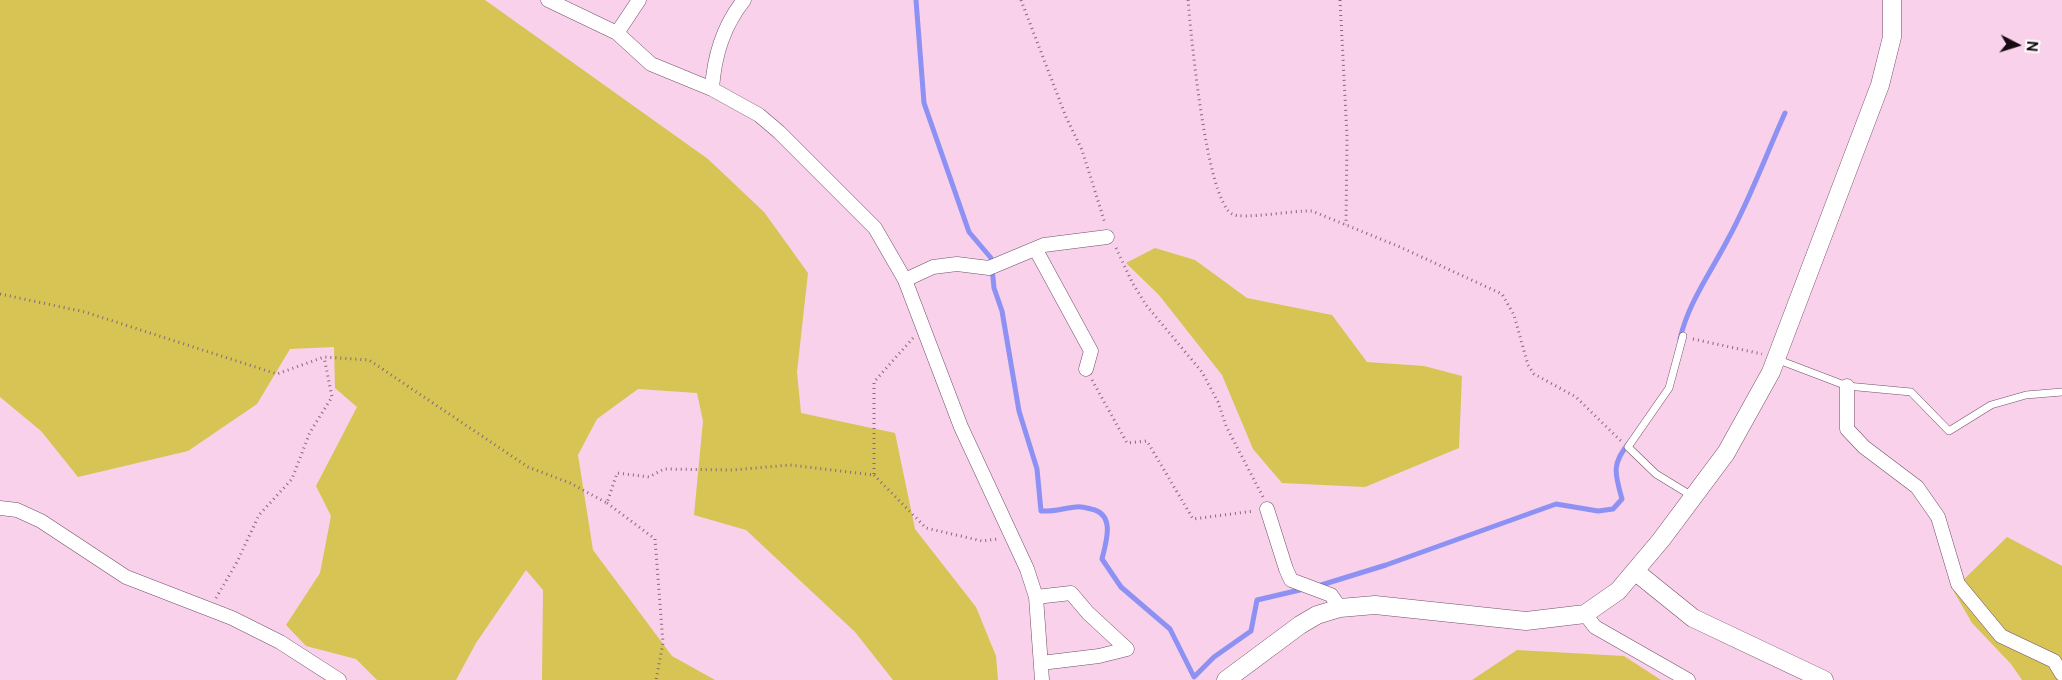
<!DOCTYPE html>
<style>
body{margin:0}
#map{position:relative;width:2062px;height:680px;overflow:hidden;background:#f9d1ea;font-family:"Public Sans",sans-serif}
canvas{display:block}
.north{position:absolute;left:1992px;top:20px;width:50px;height:50px;-webkit-text-stroke:4px #fff;paint-order:stroke;rotate:95deg;font-size:14px;font-weight:700;line-height:20px;text-align:center;color:#170a13}
.north::after{content:'';display:block;margin:auto;width:18px;height:22px;background:#170a13;clip-path:polygon(50% 0,100% 100%,50% 72%,0 100%)}
</style>
<div id="map">
<canvas width="2062" height="680"></canvas>
<div class="north">N</div>
</div>
<script>
const c = document.querySelector('canvas').getContext('2d');
c.lineJoin = 'round';
function paint(path, color) { c.fillStyle = color; c.fill(path, 'evenodd'); }
function stroke(path, color, width, dash) { c.strokeStyle = color; c.lineWidth = width; c.lineCap = dash ? 'butt' : 'round'; c.setLineDash(dash || []); c.stroke(path); }
paint(new Path2D(`
 M0,0H485L708,159L764,212L808,273L797,372L801,413L895,433L915,529L976,607L996,656L998,680H893L855,632L746,530L694,515L703,421L697,393L638,389L597,419L578,455L593,550L672,656L715,680H542L543,590L526,570L476,643L456,680H377L356,659L306,646L286,625L320,573L331,516L316,486L357,407L335,388L334,347L290,349L257,404L188,451L78,477L41,431L0,397Z
 M1155,248L1195,260L1247,298L1332,315L1367,362L1424,366L1462,376L1459,448L1365,487L1282,483L1253,449L1222,375L1159,295L1126,263Z
 M2007,537L2062,566V680H2022L2011,664L1972,623L1953,590Z
 M1517,650L1624,656L1661,680H1472Z`), '#d7c454');
stroke(new Path2D(`
 M916,0L924,103L969,232L991,258L994,288L1002,311L1019,411L1037,469L1041,511C1054,512 1064,508 1076,507C1081,506 1087,508 1091,509C1116,514 1106,542 1102,559L1121,587L1170,629L1194,677L1214,657L1251,631L1257,600L1304,589
 M1680,339C1688,303 1711,272 1728,239C1750,199 1766,155 1785,113
 M1318,586L1386,565L1556,504L1598,511L1613,509L1622,499C1615,474 1611,464 1629,443`), '#8d91f3', 5);
const service = new Path2D(`
 M1683,336L1669,388L1628,447L1656,474L1692,496
 M1776,359L1847,386L1911,392L1949,431L1991,405L2026,395L2062,392`);
const minor = new Path2D(`
 M548,0L617,33L651,64L712,89L759,115L779,132L875,228L905,280L961,427L1027,569L1036,597L1042,680
 M617,33L639,0
 M712,89C714,57 723,26 744,0
 M1036,250L1091,351L1086,369
 M905,280L933,267L957,264L989,268L1044,245L1107,237
 M1847,386V429L1864,447L1917,487L1938,517L1958,584L2001,636L2054,661L2062,674
 M0,508L17,510L41,521L126,577L232,618L280,642L339,680
 M1267,509L1286,569L1291,580L1331,595L1340,608
 M1036,597L1071,593L1088,613L1127,649L1099,656L1041,663
 M1585,614L1595,627L1688,680`);
const tertiary = new Path2D(`
 M1636,572L1693,618L1824,680
 M1226,680L1300,625L1317,615L1340,608L1375,605L1526,621L1585,614L1618,591L1661,540L1726,453L1771,372L1880,85L1892,37V0`);
stroke(service, '#725066', 8);
stroke(minor, '#725066', 15);
stroke(tertiary, '#725066', 19);
stroke(new Path2D(`
 M1021,0L1066,117L1082,150L1105,223
 M1188,0C1191,34 1206,199 1232,214C1242,220 1295,210 1312,211L1400,247L1502,294L1514,315L1528,365L1534,374L1576,397L1621,441
 M1340,0L1347,136L1346,225
 M1116,248L1133,284L1146,305L1202,372L1218,402L1226,426L1263,497
 M0,294L85,312L277,374L324,357L369,360L528,467L570,483L607,503L617,473L649,477L664,469L732,470L790,465L874,475V382L913,338
 M1693,339L1762,354
 M1092,380L1127,443L1147,441L1193,519L1254,511
 M874,475L926,528L982,541L997,539
 M607,503L655,539L663,643L656,680
 M216,598L237,562L259,515L292,479L310,432L332,397L324,357`), '#846a7b', 3, [1, 4]);
stroke(service, '#fff', 7);
stroke(minor, '#fff', 14);
stroke(tertiary, '#fff', 18);
</script>
